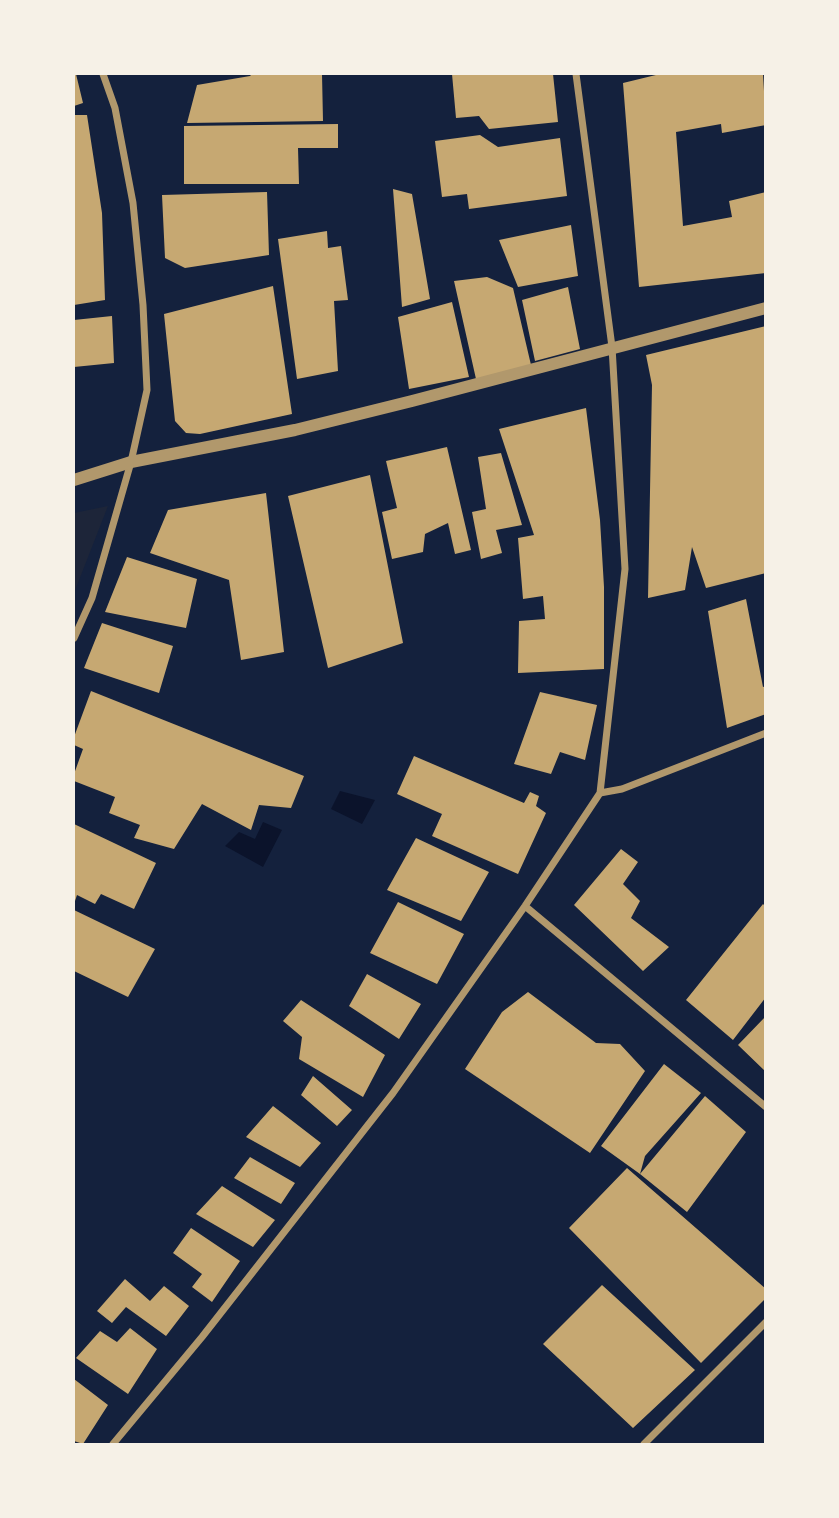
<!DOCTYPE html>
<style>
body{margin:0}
#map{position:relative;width:839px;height:1518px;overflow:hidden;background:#14213d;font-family:"Public Sans",sans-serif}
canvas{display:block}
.frame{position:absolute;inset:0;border:75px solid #f6f1e7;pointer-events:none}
</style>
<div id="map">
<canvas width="839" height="1518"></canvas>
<div class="frame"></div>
</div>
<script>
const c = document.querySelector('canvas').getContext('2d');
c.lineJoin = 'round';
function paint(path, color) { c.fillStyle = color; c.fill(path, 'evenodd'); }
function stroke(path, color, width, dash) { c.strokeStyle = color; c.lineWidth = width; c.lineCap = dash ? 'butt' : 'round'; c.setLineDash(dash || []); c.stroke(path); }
paint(new Path2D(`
 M108,506L74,593V513Z`), '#1d2539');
paint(new Path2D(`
 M340,791L375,800L362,824L331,809Z
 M263,822L282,830L263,867L225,846L239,832L255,839Z`), '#0b132b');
paint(new Path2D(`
 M74,74H76L83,103L74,106Z
 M252,74H322L323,121L187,123L197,85L250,76Z
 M452,74H553L558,122L489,129L479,116L456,118Z
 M660,74H763L766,125L722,133L721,124L676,132L683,226L732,217L729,201L766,192V273L639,287L623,83Z
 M74,115H87L102,213L105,300L74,305Z
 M338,124V148H298L299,184H184V126Z
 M480,135L498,147L560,138L567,196L469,209L467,194L442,197L435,141Z
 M393,189L412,194L430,299L402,307Z
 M267,192L269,255L185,268L165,258L162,195Z
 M571,225L578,276L518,287L499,240Z
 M327,231L328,248L341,246L348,300L334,301L338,371L297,379L278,239Z
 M487,277L513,288L531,365L476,379L454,281Z
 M273,286L292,414L200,434L186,433L175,421L164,314Z
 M568,287L580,349L535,361L522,300Z
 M452,302L469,377L409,389L398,317Z
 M112,316L114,363L74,367V320Z
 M766,326V573L706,588L692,547L685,590L648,598L652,385L646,355Z
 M586,408L600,520L604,587V669L518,673L519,621L545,619L543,596L523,599L518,538L534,535L499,429Z
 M447,447L471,550L455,554L448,523L425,534L423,552L392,559L382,512L397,508L386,461Z
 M501,453L522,525L496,530L502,553L481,559L472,512L486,509L478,457Z
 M370,475L403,643L328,668L288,496Z
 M266,493L284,652L241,660L229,580L150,553L168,510Z
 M127,557L197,579L186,628L105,612Z
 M746,599L763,687L766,686V714L727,728L708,611Z
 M102,623L173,646L159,693L84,668Z
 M91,691L304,776L291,808L259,805L251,830L202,804L174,849L134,838L140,825L109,813L115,797L74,781V774L83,749L74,745V737Z
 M540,692L597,705L585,760L560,752L551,774L514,764Z
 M414,756L524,803L530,792L539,796L536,806L546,813L518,874L432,836L442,814L397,794Z
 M74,824L156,863L134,909L101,894L95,904L77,895L74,904Z
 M416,838L489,872L461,921L387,890Z
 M621,849L638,862L623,884L640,901L631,918L669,947L643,971L574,905Z
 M398,902L464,934L437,984L370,953Z
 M763,904L766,907V997L733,1040L686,1000Z
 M74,910L155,949L128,997L74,971Z
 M367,974L421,1004L399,1039L349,1006Z
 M528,992L596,1043L620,1044L645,1071L590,1153L465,1069L502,1012Z
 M301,1000L385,1055L363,1097L299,1059L302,1037L283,1021Z
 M766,1016V1072L738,1045Z
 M664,1064L701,1093L645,1156L640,1174L601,1146Z
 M313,1076L352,1110L337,1126L301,1095Z
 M705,1096L746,1132L687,1212L640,1174Z
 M273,1106L321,1143L300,1167L246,1137Z
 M250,1157L295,1183L281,1204L234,1178Z
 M627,1168L766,1289V1298L701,1363L569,1228Z
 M222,1186L275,1220L253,1247L196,1214Z
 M191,1228L240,1261L212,1302L192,1287L202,1274L173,1253Z
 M125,1279L150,1301L164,1286L189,1306L166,1336L126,1307L112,1323L97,1311Z
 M602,1285L695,1370L633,1428L543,1344Z
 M130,1328L157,1349L128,1394L76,1358L100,1331L117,1342Z
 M74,1379L108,1405L83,1444L74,1441Z`), '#c6a872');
stroke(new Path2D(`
 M74,638L92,598L131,462L147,390L143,305L133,203L115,108L103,74
 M600,793L622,789L766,733
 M525,906L766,1107
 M113,1444L202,1337L393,1093L525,906L600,793L625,569L612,347L576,74
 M644,1444L766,1322`), '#b1986c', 7);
stroke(new Path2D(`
 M74,480L131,462L295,430L412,401L766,308`), '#b1986c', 12);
</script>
